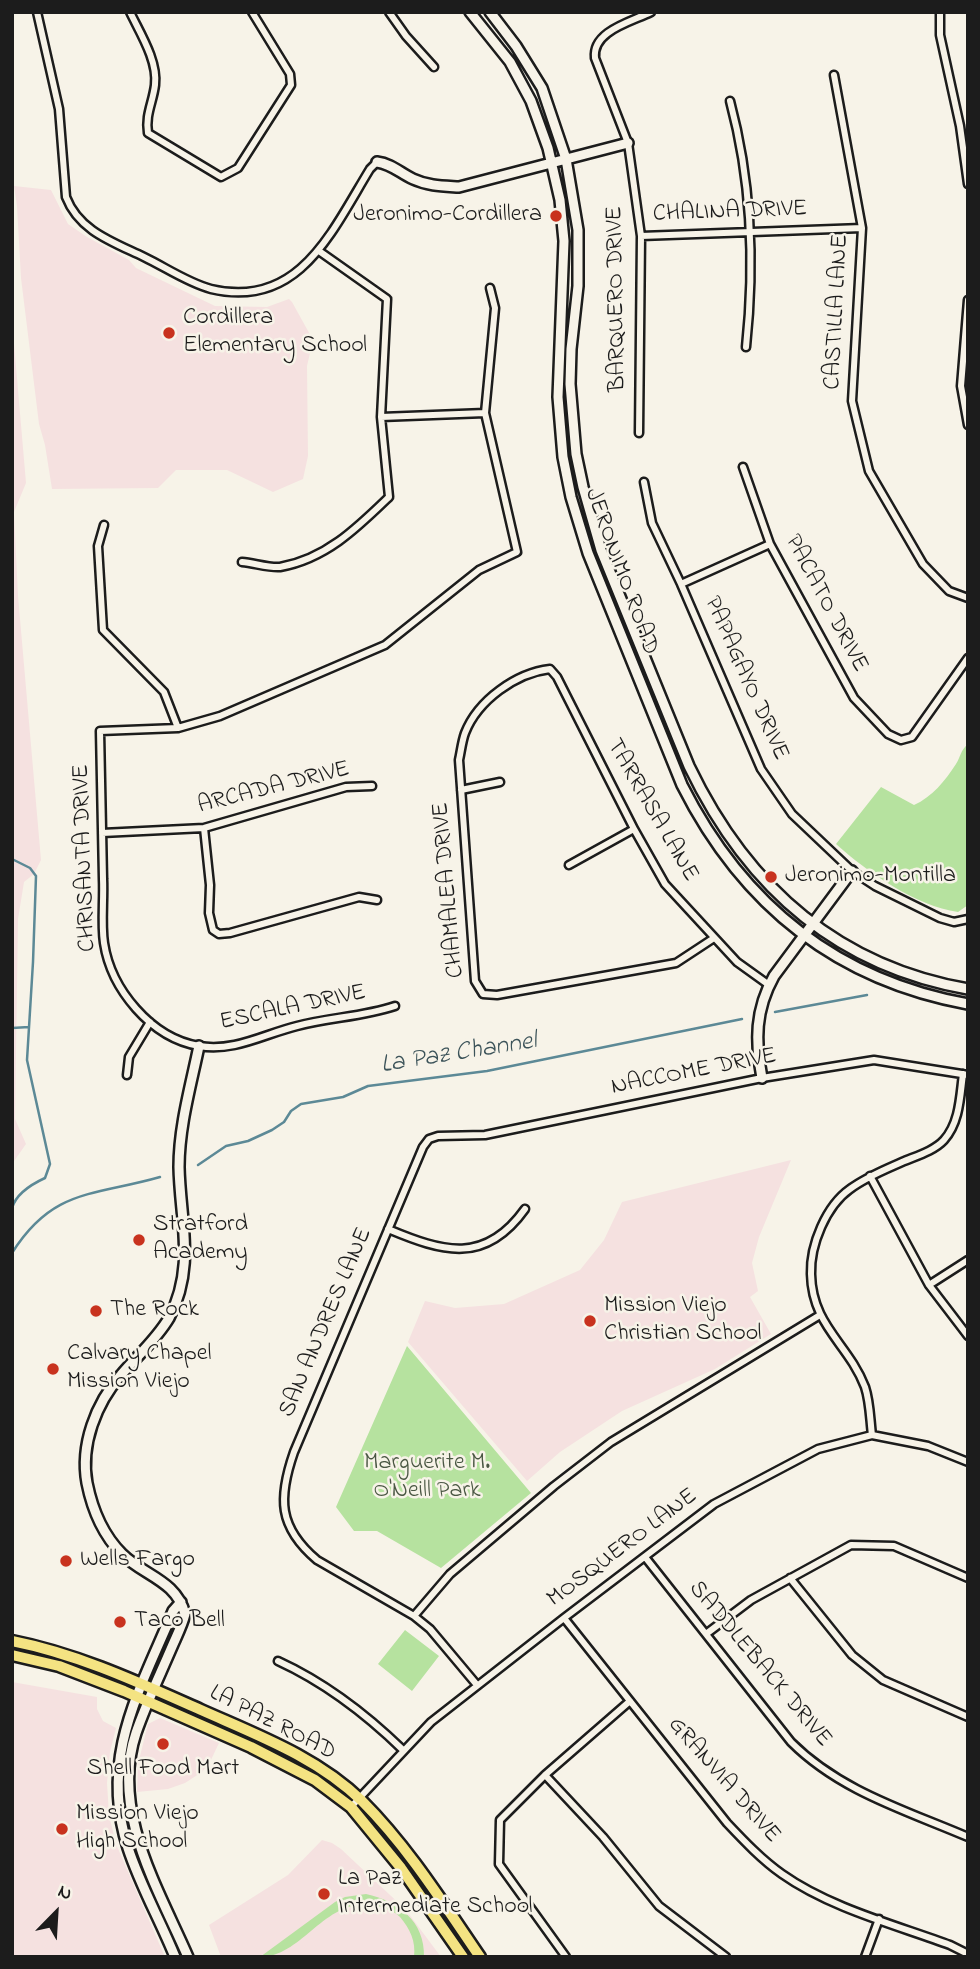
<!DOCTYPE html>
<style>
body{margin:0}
#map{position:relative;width:980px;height:1969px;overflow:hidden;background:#f7f3e8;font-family:"Indie Flower",sans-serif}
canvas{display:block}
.frame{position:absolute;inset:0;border:14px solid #1c1c1c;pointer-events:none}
.north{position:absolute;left:21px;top:1878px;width:70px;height:70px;-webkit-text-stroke:5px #f7f3e8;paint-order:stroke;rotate:24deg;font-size:19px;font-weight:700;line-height:28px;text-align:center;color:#1c1c1c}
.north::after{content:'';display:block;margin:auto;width:24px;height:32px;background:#1c1c1c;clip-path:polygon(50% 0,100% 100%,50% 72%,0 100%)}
</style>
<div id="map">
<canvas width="980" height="1969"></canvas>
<div class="frame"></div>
<div class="north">N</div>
</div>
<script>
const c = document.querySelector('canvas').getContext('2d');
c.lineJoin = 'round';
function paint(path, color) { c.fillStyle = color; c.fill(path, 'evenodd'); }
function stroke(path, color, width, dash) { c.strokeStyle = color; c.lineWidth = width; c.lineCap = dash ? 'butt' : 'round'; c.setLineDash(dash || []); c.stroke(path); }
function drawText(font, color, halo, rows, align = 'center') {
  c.font = font + ' "Indie Flower",sans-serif'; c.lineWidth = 5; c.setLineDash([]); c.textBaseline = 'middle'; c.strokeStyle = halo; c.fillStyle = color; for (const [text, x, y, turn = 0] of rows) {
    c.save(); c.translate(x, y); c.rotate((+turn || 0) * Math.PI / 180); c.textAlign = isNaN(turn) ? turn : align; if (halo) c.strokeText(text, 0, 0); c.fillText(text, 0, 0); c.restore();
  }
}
paint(new Path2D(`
 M14,186L51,190L68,224L87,237L129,260L136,268L215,306L267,307L289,299L292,302L313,340L307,366L308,456L303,479L273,492L227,470H176L158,488L52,489L45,445L39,424L21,278L17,206Z
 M12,320L26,483L14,512L18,596L41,860L34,874L24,882L18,919L15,1119L26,1144L12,1164Z
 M791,1160L759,1237L752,1263L758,1291L750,1297L771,1334L715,1369L622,1411L560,1452L527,1481L408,1342L425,1301L455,1308L504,1304L580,1270L604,1240L622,1202Z
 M12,1682L97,1697V1709L103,1721L116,1728L110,1752L107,1783L109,1815L116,1844L165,1957H12Z
 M160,1718L219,1743L210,1762L202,1772L185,1783L168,1789L137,1792L138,1764L148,1724Z
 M322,1840L332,1843L341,1849L406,1910L441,1957H221L209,1925L288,1875Z`), '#f5e1e0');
paint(new Path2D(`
 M968,744V905L958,912C916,906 867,872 836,844L881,787L914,805C932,797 945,781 956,764C961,756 960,751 968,744Z
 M407,1346L531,1493L441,1568L377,1531H354L336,1507Z
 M405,1630L439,1656L412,1691L378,1664Z
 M366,1894C398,1901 425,1921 424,1957H414C416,1941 410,1929 400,1917C395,1912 388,1909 381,1907C327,1891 305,1957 260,1957L335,1902L345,1897Z`), '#b6e29f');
stroke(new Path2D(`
 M12,859L30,868L36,876L33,962L27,1060L50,1164L45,1178C32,1184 16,1194 12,1208
 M775,1012L867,995
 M12,1028L29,1027
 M198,1165L226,1146L248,1141L272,1130L284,1122L291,1111L301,1104L343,1097L368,1086L487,1071L742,1019
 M12,1253C53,1188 94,1196 160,1177`), '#5c8996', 2.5);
const street = new Path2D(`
 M37,12L59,109L66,197C79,231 113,242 144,257C165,267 188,283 211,289C299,310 332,231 370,169L377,162
 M130,12C140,33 158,61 155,85C153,102 145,115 148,133L221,177L238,168L291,85L290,74L252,12
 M389,12L406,36L434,67
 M940,12V35L960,126L968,184
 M834,75L862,228L852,401L869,471L923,564L949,591L968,598
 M730,101C752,183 755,263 746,347
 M641,236L862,228
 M968,300L961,386L968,425
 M381,417L485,413
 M639,433L641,236L628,143L595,58C592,31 631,22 651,12
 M743,467L770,544L854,698L888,734L901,740L912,737L968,658
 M644,482L652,523L681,584L761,769L792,814L852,871L875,886L940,918L954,922L968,919
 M104,525L98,546L103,630L164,692L178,728
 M242,562C254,563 269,568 280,567C326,559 358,527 389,497L381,417L387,299L319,251
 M681,584L770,544
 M461,790L500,782
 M204,828L210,885L209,913L213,930L219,934L230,933L359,897L377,900
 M102,833L204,828L346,787L372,786
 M569,865L634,829
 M714,938L676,963L497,995L483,994L475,981L459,760C461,751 462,741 465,733C478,700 516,673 550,669L557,677L634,829L665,884L737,962L769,985
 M395,1006C362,1017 331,1017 297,1026C264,1034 235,1052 199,1046C151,1038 111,989 104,943C101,923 104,900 103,879C102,830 101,780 100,731L178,728L220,716L385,645L479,570L517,552L485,413L495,308L490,288
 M127,1075L129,1057L150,1022
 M870,1176L929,1285L968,1336
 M388,1229C443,1252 485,1265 525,1209
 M929,1285L968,1260
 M872,1435C870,1419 870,1402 865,1387C848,1343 812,1326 811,1274C810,1245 826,1206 850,1189C866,1177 884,1170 902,1162C916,1156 934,1151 944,1140C960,1122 960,1096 963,1074
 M645,1557L791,1742C840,1791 905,1810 968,1837
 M790,1578L852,1655L883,1680L968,1717
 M414,1616L450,1574L554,1486L611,1442L820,1315
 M564,1618L727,1823C744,1841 762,1860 782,1874C830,1908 896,1925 950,1945L968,1954
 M706,1634L751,1600L851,1545L894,1546L968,1578
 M278,1661C326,1683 365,1713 403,1750
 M477,1685L430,1629L414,1616L317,1560C278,1527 278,1498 294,1452L423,1147L429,1139L438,1136L485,1135L762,1078L874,1060L968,1075
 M545,1775L603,1837L659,1906L726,1957
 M351,1807L431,1722L564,1618L714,1504L818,1449L872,1435L928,1446L968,1462
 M566,1957L499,1864L500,1820L545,1775L630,1701
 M865,1957L879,1919`);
const secondary = new Path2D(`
 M470,12L510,62L531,101L548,148L560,200L564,241L558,397L563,457L571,497L588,553L682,785C742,904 836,980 968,1004
 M490,12L516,46L542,88L566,159L578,230V286L571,349L570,384L576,454L583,487L601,550L689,766C746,885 836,966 968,989
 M377,162C392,164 400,173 413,179C428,186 443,186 459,187L628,143
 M762,1078C755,1041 755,1010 774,976L852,871
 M175,1957C160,1920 140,1885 128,1848C99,1758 139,1692 173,1611L181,1602
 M188,1957C158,1888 110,1810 136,1733C146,1704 159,1677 171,1649C176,1637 182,1626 185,1614C176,1580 144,1576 122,1554C103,1535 92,1508 87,1483C80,1445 96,1403 121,1375C137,1356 156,1340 169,1318C196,1267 180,1220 179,1167C179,1126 191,1085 199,1046`);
const primary = new Path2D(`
 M12,1641C78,1654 140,1683 201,1710C257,1735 317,1757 362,1801C408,1847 443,1903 480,1957
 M12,1655L59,1666L124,1691L251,1747L315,1780L351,1807L401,1868L463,1957`);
stroke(street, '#1c1c1c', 11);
stroke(secondary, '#1c1c1c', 14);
stroke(primary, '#1c1c1c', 15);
stroke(street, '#f7f3e8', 6);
stroke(secondary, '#f7f3e8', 9);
stroke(primary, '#f4e382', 10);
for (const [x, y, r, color] of [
 [556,216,7,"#c8321e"],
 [169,333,7,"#c8321e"],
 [771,877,7,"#c8321e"],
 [139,1240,7,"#c8321e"],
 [96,1311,7,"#c8321e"],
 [590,1321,7,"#c8321e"],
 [53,1369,7,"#c8321e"],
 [66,1561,7,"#c8321e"],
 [120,1622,7,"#c8321e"],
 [163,1744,7,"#c8321e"],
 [62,1829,7,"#c8321e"],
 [324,1894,7,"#c8321e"]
]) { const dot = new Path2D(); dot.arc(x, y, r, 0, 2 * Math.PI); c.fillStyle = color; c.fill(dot); stroke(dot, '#f7f3e8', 2.5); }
drawText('24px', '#1c1c1c', '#f7f3e8', [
 ["CHALINA DRIVE",730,213,-2],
 ["BARQUERO DRIVE",618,299,-91],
 ["CASTILLA LANE",838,312,-87],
 ["JERONIMO ROAD",620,572,70],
 ["PACATO DRIVE",825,604,62],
 ["PAPAGAYO DRIVE",745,679,66],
 ["ARCADA DRIVE",274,789,-14],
 ["TARRASA LANE",651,811,60],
 ["CHRISANTA DRIVE",86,858,-92],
 ["CHAMALEA DRIVE",450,890,-95],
 ["ESCALA DRIVE",293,1009,-12],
 ["NACCOME DRIVE",694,1073,-11],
 ["SAN ANDRES LANE",327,1323,-67],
 ["MOSQUERO LANE",623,1549,-37],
 ["SADDLEBACK DRIVE",759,1665,50],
 ["LA PAZ ROAD",272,1724,27],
 ["GRANVIA DRIVE",723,1781,49]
]);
drawText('24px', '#1c1c1c', '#f7f3e8', [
 ["Jeronimo-Cordillera",542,216,"right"],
 ["Cordillera",183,319],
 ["Elementary School",183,347],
 ["Jeronimo-Montilla",785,877],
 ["Stratford",153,1226],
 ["Academy",153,1254],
 ["Mission Viejo",604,1307],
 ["Christian School",604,1335],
 ["The Rock",110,1311],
 ["Calvary Chapel",67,1355],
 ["Mission Viejo",67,1383],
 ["Wells Fargo",80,1561],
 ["Taco Bell",134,1622],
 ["Shell Food Mart",163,1770,"center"],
 ["Mission Viejo",76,1815],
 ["High School",76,1843],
 ["La Paz",338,1880],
 ["Intermediate School",338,1908]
], 'left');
drawText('24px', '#4a5743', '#f7f3e8', [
 ["Marguerite M.",427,1464],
 ["O'Neill Park",427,1492]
]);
drawText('italic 26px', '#3c5359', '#f7f3e8', [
 ["La Paz Channel",459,1055,-9]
]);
</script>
